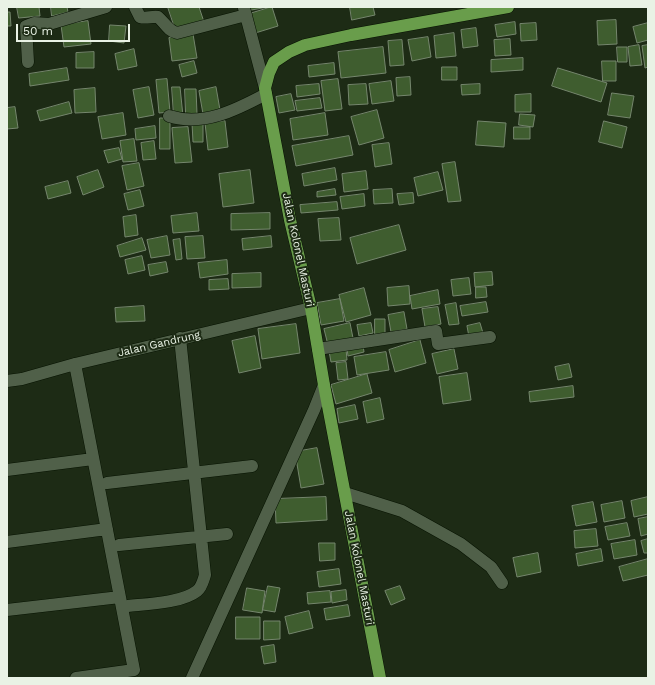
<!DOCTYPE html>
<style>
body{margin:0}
#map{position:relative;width:655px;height:685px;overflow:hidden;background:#1d2b15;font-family:"Work Sans",sans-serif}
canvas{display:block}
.frame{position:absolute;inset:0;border:8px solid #e9f2e5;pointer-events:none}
.scale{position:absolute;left:16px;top:24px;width:114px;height:18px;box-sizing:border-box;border:2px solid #e9f2e5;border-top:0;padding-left:5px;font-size:12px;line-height:14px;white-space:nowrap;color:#e9f2e5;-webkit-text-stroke:3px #1d2b15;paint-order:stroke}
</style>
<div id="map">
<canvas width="655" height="685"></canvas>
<div class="frame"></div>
<div class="scale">50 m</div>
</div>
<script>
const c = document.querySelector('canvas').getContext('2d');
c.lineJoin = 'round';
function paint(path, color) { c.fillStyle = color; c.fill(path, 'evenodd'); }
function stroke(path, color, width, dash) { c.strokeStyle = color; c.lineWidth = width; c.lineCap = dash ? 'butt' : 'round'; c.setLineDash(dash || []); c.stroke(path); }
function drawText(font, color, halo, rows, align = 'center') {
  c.font = font + ' "Work Sans",sans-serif'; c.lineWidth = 4; c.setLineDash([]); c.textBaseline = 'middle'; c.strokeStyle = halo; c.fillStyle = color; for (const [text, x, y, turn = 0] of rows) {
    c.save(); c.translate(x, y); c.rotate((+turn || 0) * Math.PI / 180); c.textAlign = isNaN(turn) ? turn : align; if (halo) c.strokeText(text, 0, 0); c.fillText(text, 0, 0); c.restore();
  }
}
const building = new Path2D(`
 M17,7H39L40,16L19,18Z
 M51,7H67L68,12L52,16Z
 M168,7H199L204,22L176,31Z
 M245,7H268L246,11Z
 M272,7L278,26L252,34L246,15Z
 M350,7H373L375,15L352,20Z
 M7,12H10L11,26H7Z
 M616,20L617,44L598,45L597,21Z
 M88,21L91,44L64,47L61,25Z
 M515,22L516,34L497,37L495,25Z
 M536,23L537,40L521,41L520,24Z
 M648,23V40L637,43L633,27Z
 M110,25L126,26L124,43L109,41Z
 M476,28L478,46L463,48L461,30Z
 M454,33L456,56L436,58L434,36Z
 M193,34L197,58L172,61L169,38Z
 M428,37L431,57L412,61L408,40Z
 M510,39L511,55L495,56L494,40Z
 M402,40L404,65L390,66L388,41Z
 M639,45L642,65L630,66L628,47Z
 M648,45V67L645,68L642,46Z
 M383,47L386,73L341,78L338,52Z
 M617,47H627V62H618Z
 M134,49L137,66L118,70L115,54Z
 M94,52V68H76V53Z
 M523,58V70L491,72V60Z
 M194,61L197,73L182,77L179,65Z
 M602,61H616V81H603Z
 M334,63L335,74L309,77L308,66Z
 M442,67H457V80H442Z
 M67,68L69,80L30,86L29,74Z
 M558,68L607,83L601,102L552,86Z
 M410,77L411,95L397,96L396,78Z
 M167,79L170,112L159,113L156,80Z
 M338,79L342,109L325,111L321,81Z
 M391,81L394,101L372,104L369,84Z
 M319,84L320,94L297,97L296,86Z
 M366,84L368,104L349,105L348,85Z
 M480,84V94L462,95L461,85Z
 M149,87L154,115L138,118L133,90Z
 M172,87H180L183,116H174Z
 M216,87L220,110L203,114L199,91Z
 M95,88L96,112L75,113L74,90Z
 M185,89H196L197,114H186Z
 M612,93L634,96L630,118L608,115Z
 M291,94L295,110L279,113L276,97Z
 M531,94V112H515V95Z
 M320,98L322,108L297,111L295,101Z
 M69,102L72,113L40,121L37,111Z
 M15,107L18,128L7,129V108Z
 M377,110L384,138L359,145L351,117Z
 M123,113L126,135L102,139L98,117Z
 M325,113L328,135L293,140L290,119Z
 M520,114L535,115L533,127L519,125Z
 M160,118H170V149H160Z
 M225,121L228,147L208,150L205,123Z
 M478,121L506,123L504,147L476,145Z
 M604,121L627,127L622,148L599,142Z
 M203,122V142H193L192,123Z
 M155,126L156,138L136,140L135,129Z
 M188,127L192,162L175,163L172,128Z
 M514,127H530V139H514Z
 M349,136L353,155L296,166L292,146Z
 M134,139L137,161L123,162L120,141Z
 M154,141L156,159L143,160L141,143Z
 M389,143L392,164L375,167L372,145Z
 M119,148L122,159L108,163L104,151Z
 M455,162L461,201L448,202L442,164Z
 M139,163L144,186L127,190L122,166Z
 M335,168L337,180L304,186L302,174Z
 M98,170L104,187L83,195L77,177Z
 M250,170L254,203L223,207L219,174Z
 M366,171L368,189L344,192L342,174Z
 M438,172L443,190L418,196L414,178Z
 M68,181L71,193L48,199L45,187Z
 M335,189L336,195L317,197V192Z
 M392,189L393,203L374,204L373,190Z
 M140,190L144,206L128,210L124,194Z
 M413,193L414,203L399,205L397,194Z
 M364,194L365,206L342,209L340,197Z
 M337,202L338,210L301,213L300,205Z
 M197,213L199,231L173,233L171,216Z
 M270,213V229L231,230V214Z
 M136,215L138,235L125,237L123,217Z
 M339,218L341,240L320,241L318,219Z
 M399,225L406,250L357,264L350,238Z
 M167,236L170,255L151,258L147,240Z
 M203,236L205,258L187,259L185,237Z
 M271,236L272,247L243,250L242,239Z
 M142,238L146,250L120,257L117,246Z
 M180,239L182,259L176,260L173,240Z
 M142,256L145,270L128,274L125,260Z
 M227,260L228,274L200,278L198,263Z
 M166,262L168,272L150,276L148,265Z
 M492,272L493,285L475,287L474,273Z
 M261,273V287L232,288V274Z
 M469,278L471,294L453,296L451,280Z
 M228,279L229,289L209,290V280Z
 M409,286L410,304L388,306L387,288Z
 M476,287H486L487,297L476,298Z
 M364,288L371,315L346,322L339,295Z
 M438,290L440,304L412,309L410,296Z
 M340,299L344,321L321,325L317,303Z
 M486,302L488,312L462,316L460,306Z
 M456,303L459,324L449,325L445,305Z
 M144,306L145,321L116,322L115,308Z
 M438,307L441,324L425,327L422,309Z
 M404,312L407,329L391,332L388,315Z
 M375,319H385V334H375Z
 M350,323L353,338L328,345L324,329Z
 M371,323L373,333L359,336L357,325Z
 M480,323L483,333L469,337L467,326Z
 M296,324L300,353L262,359L258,329Z
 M255,336L261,368L239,373L232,341Z
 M420,340L426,363L395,372L389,350Z
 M363,345L364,352L348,356L347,348Z
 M346,349L347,360L331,362L329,351Z
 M454,349L458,369L437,374L432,354Z
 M386,352L389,370L357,375L354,357Z
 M346,362L348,379L338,380L336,363Z
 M569,364L572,377L558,380L555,367Z
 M467,373L471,400L443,404L439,377Z
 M367,374L372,393L336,404L331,385Z
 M573,386L574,397L530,402L529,392Z
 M380,398L384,419L367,423L363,402Z
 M355,405L358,419L339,423L337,409Z
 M317,448L324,484L301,488L295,452Z
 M326,497L327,520L276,523L275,499Z
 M648,497V514L634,517L631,501Z
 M622,501L625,518L604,522L601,505Z
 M593,502L597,522L576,526L572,506Z
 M648,517V534L641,536L638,519Z
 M627,523L630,536L608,540L605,527Z
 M596,529L598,546L575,548L574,531Z
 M648,539V553H644L641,541Z
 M635,540L637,555L614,559L611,544Z
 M319,543H335V560L320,561Z
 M601,549L603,561L578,566L576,554Z
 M538,553L541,572L517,577L513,558Z
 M648,559V575L623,581L619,567Z
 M339,569L341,584L319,587L317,572Z
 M268,586L280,588L275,612L263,610Z
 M400,586L405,599L391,605L385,591Z
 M247,588L265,591L262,613L243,610Z
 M346,590L347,600L332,603L331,592Z
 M330,591L331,602L308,604L307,593Z
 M348,605L350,616L326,620L324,609Z
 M309,611L313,628L289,634L285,617Z
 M236,617H260V639H236Z
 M264,621H280V639L264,640Z
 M274,645L276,662L264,664L261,647Z`);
paint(building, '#3f5d2f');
stroke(building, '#75866d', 1);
const minor = new Path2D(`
 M135,7L140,17C146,19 152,16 158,17C165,23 168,31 177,33L246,15
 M244,8L265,88
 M28,62L26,26L34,23L49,24L106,7
 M169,116C203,127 236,110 266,94
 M318,349L436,331L438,344L490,337
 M75,364L134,670L76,678
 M7,381L22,379L75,364L311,308
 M7,470L93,459
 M107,483L252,466
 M345,493L402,511L461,544L491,567L502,583
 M7,542L107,529
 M119,545L227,534
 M128,606C147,604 182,603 197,591C202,587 203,581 205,575L180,338
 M7,610L120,597
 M192,678L314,410L324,385`);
const major = new Path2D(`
 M380,678L324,385L311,308L290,220L265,88L269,73L274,62L289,52L305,45L351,35L508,7`);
stroke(minor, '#071302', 13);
stroke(major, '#071302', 13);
stroke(minor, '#506049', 12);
stroke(major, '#699d4b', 12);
drawText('11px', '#e9f2e5', '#1d2b15', [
 ["Jalan Kolonel Masturi",298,250,78],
 ["Jalan Gandrung",159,344,-13],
 ["Jalan Kolonel Masturi",359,568,79]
]);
</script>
